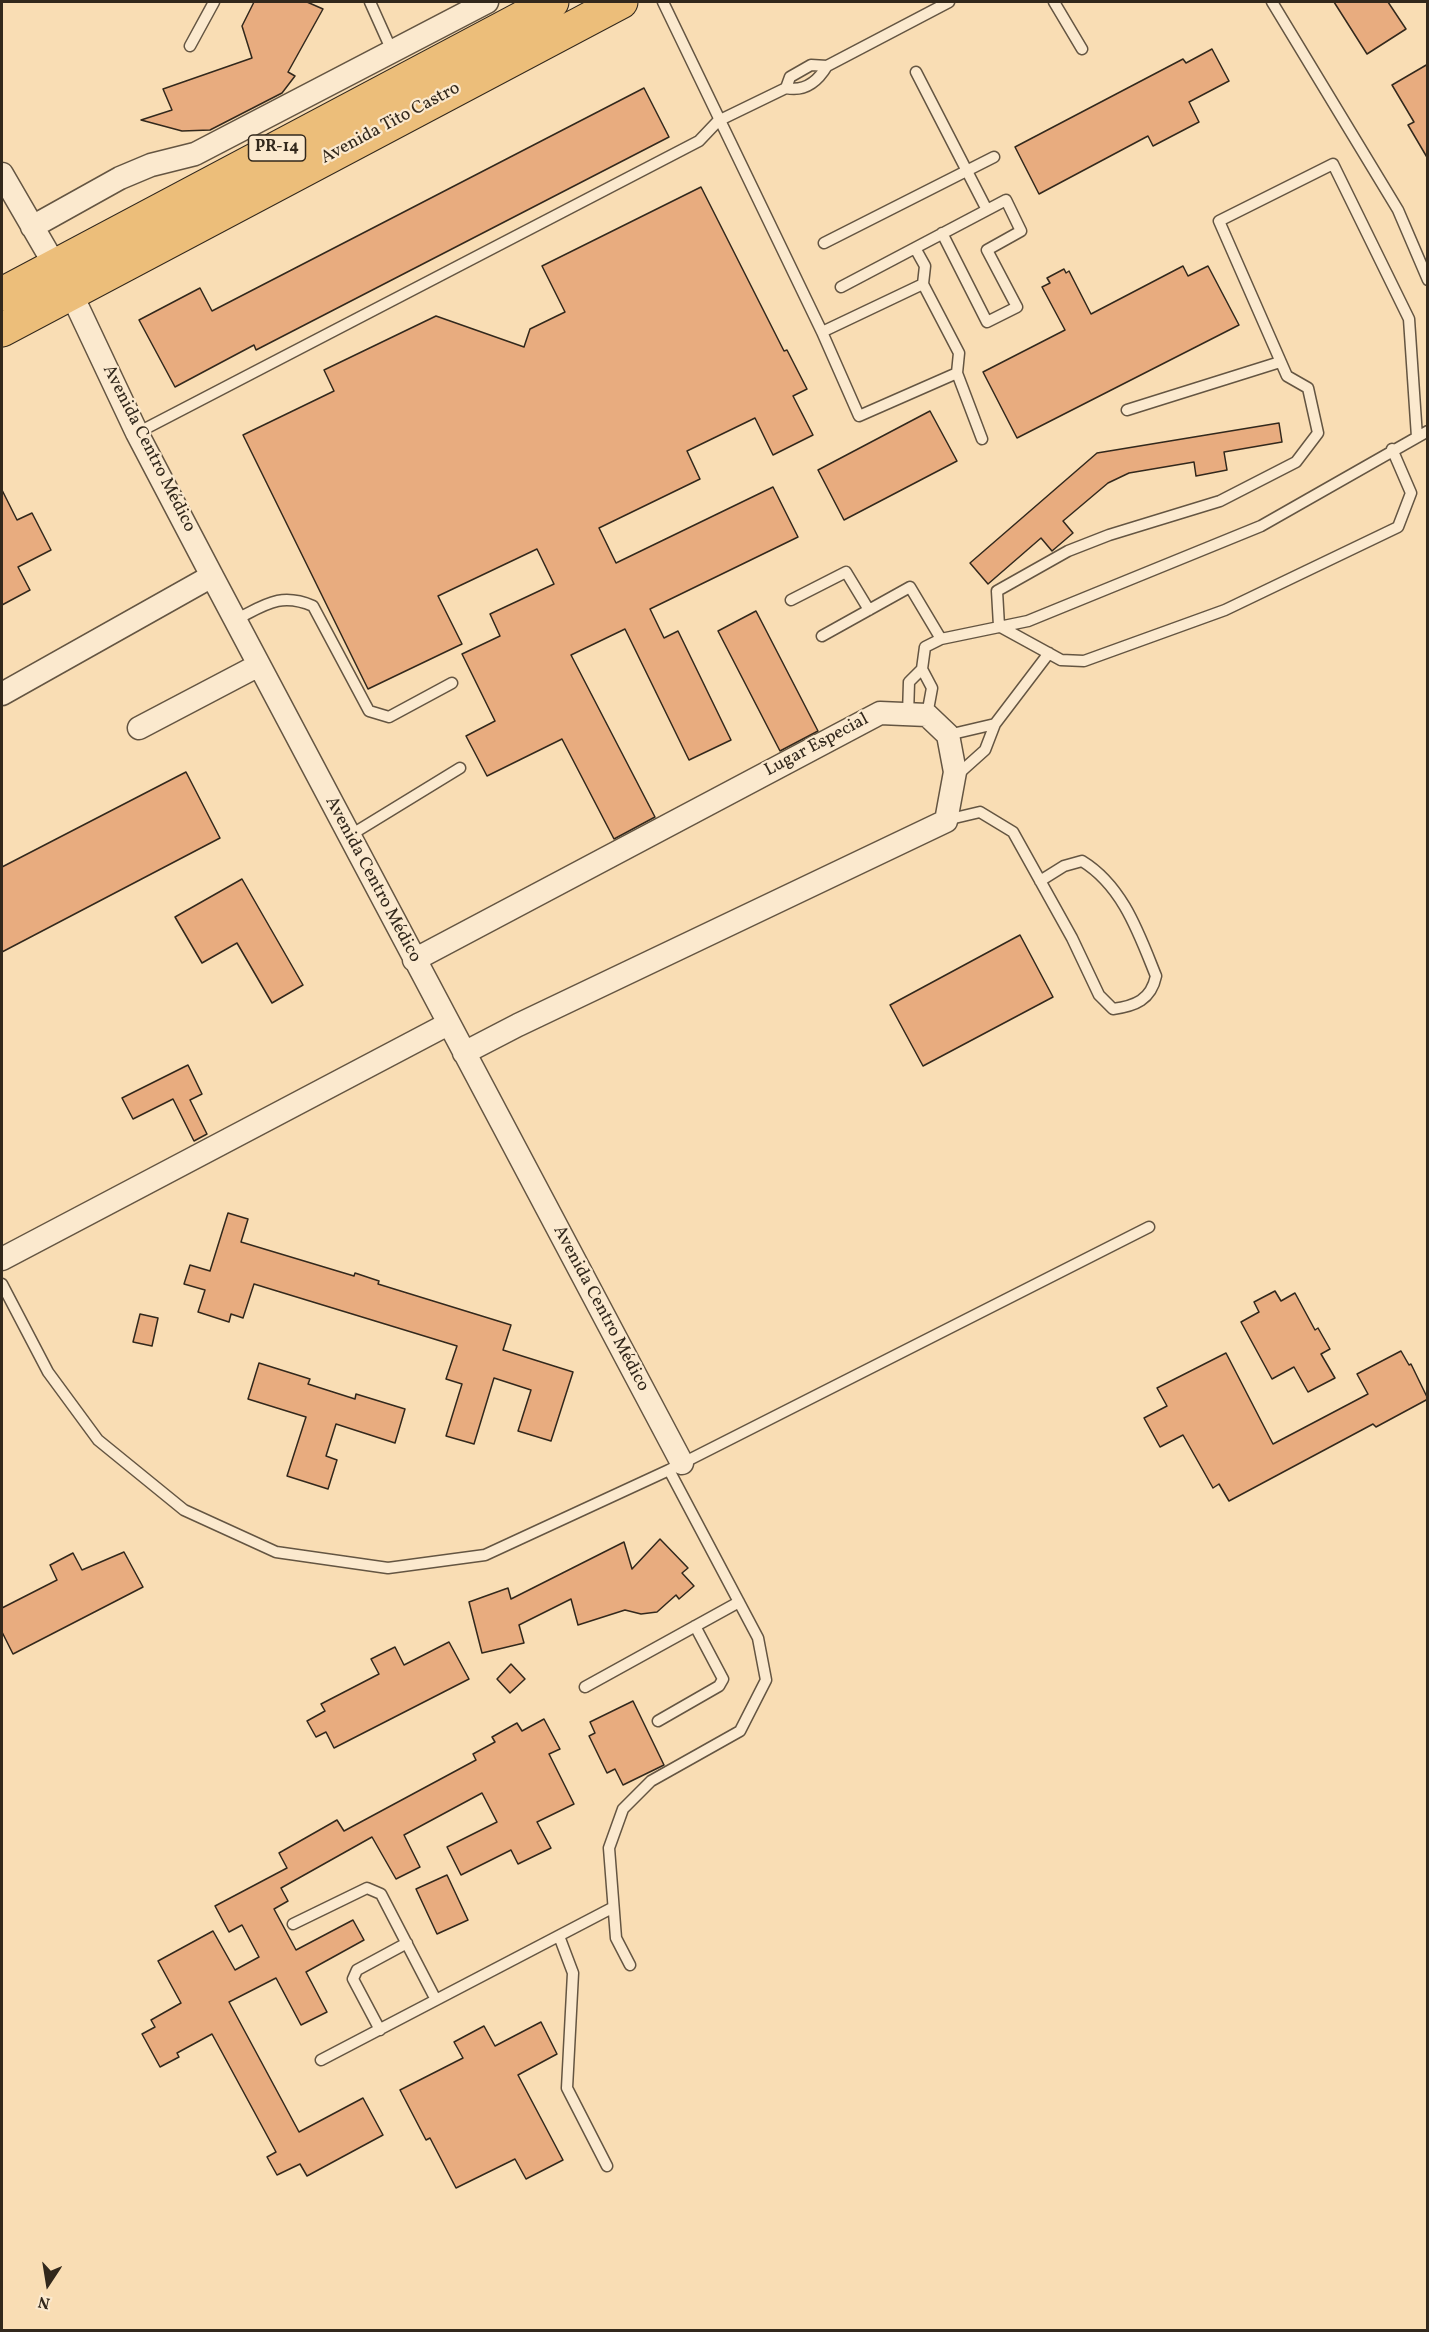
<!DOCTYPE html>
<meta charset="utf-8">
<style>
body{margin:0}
#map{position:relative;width:1429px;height:2332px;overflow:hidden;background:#f9ddb4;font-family:Vollkorn,serif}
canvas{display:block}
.frame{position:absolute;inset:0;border:3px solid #32281c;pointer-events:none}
.north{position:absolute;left:18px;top:2254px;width:60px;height:60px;-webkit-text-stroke:4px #fbe9ce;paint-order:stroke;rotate:192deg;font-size:16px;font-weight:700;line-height:24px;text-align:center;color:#32281c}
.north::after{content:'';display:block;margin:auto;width:21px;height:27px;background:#32281c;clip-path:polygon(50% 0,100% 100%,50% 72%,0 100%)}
</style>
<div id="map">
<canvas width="1429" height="2332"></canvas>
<div class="frame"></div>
<div class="north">N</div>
</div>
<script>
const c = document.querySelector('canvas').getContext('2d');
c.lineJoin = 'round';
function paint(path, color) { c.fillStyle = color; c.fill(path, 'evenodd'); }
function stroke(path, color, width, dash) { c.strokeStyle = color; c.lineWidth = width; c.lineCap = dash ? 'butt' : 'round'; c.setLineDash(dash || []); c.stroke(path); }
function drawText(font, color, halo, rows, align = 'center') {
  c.font = font + ' Vollkorn,serif'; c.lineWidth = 4.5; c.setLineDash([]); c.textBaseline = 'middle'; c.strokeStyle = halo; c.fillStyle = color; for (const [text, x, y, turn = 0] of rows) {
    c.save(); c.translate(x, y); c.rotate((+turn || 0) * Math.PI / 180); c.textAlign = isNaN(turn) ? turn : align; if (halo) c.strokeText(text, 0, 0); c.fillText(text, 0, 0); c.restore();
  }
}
const building = new Path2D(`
 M254,2H307L323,9L288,72L295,76L282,93L210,130L182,131L141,120L172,110L163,89L252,58L242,26Z
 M1334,2H1388L1406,29L1367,54Z
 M1212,49L1229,81L1189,102L1199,122L1153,146L1148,136L1039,194L1015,147L1183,59L1186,63Z
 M1428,64V159L1408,125L1414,122L1392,85Z
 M644,88L669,137L256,350L254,345L175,387L139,320L200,288L212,311Z
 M701,187L784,351L787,350L807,389L793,396L813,435L773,455L755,418L687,451L700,479L599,528L616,563L773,487L798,537L650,609L664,638L678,631L731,740L689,760L625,629L571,655L655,817L614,839L562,739L487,776L466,736L495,721L462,654L500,636L490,614L554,584L537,549L438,596L462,644L368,689L243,435L334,391L324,370L436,316L524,347L530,329L565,312L542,266Z
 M1183,266L1188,276L1208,266L1239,325L1017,438L983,372L1065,330L1042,287L1050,283L1047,278L1064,269L1066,273L1069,271L1091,314Z
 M930,411L957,461L844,520L818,470Z
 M1279,423L1282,442L1224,452L1227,470L1196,476L1194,462L1129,473L1108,483L1063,521L1073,533L1052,551L1041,538L988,584L970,563L1097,453Z
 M2,490L17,520L32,513L51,550L18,567L30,590L2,605Z
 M756,611L818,731L780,751L718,631Z
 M186,772L220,838L2,952V867Z
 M242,879L303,985L272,1003L237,943L202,963L175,917Z
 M1020,935L1053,997L923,1066L890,1005Z
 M188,1065L202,1094L190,1100L207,1134L194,1141L173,1099L133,1119L122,1098Z
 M228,1213L248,1219L241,1242L354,1276L355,1273L379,1281L378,1284L511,1325L503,1350L573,1372L551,1441L518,1431L531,1390L494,1378L474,1444L446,1436L462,1384L446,1379L457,1346L254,1284L243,1318L231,1314L229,1322L198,1312L205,1290L184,1284L190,1265L210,1271Z
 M1275,1291L1281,1301L1295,1293L1315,1330L1318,1328L1330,1349L1321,1354L1335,1378L1308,1392L1294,1367L1272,1379L1241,1322L1259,1312L1254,1302Z
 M140,1314L158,1318L152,1346L133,1342Z
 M1401,1351L1409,1365L1411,1364L1428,1399L1376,1427L1373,1424L1229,1501L1219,1484L1213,1488L1183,1435L1160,1447L1144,1418L1167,1406L1157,1388L1226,1353L1273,1444L1368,1394L1357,1374Z
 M259,1363L310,1379L308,1384L355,1399L356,1394L405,1409L395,1443L336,1424L326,1456L337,1460L328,1489L287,1476L306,1417L248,1399Z
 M660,1539L688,1568L682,1573L694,1586L679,1599L676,1595L657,1612L641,1614L625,1610L578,1625L571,1599L519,1625L524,1643L482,1653L469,1602L508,1588L511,1599L624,1542L632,1569Z
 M124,1552L143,1587L13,1654L2,1632V1608L57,1580L50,1565L73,1553L82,1570Z
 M449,1642L469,1679L334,1748L326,1732L316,1737L307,1721L325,1711L321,1704L379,1674L371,1659L395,1647L404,1665Z
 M511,1664L525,1679L510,1693L497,1679Z
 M633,1701L664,1765L623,1785L615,1769L607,1773L589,1736L595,1733L590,1722Z
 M544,1719L560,1749L549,1754L574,1804L537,1822L551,1848L518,1864L511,1850L461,1875L447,1847L497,1822L482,1793L404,1835L420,1867L396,1879L372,1837L281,1888L288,1901L274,1909L296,1950L353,1920L364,1940L306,1972L327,2012L301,2025L276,1978L229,2002L299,2132L363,2098L383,2135L307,2176L300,2164L277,2175L267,2157L276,2152L212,2034L177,2053L179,2057L160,2067L142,2034L155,2027L151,2020L181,2003L158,1961L213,1931L235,1970L259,1957L242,1925L229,1932L215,1906L287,1868L279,1853L337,1820L344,1831L476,1760L473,1754L495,1742L492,1737L517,1723L522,1731Z
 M447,1875L468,1920L437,1934L416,1889Z
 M541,2022L557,2054L518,2075L563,2160L526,2179L515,2159L456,2188L430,2138L426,2140L400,2090L463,2058L454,2042L484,2026L495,2046Z`);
paint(building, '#e8ac7f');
stroke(building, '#32281c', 1.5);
const service = new Path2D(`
 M370,2L392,51
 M663,2L822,332L923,284L959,353L957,373L982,439
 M1054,2L1082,49
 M1272,2L1398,210L1428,280
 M190,46L214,2
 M786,88L790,77L811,65L827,66L949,2
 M942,233L987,322L1017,307L987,250L1021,231L1006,200L987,210
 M824,243L994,157
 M915,248L925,266L923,284
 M841,287L987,210L916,72
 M822,332L859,416L957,373
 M1127,410L1280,362
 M137,433L699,141L718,121L786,88C805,92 818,81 827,66
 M1392,449L1411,493L1398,527L1225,610L1084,661L1061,660L999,626L997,591L1068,551L1109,535L1220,501L1296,462L1318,433L1308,388L1287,376L1219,221L1333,164L1409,319L1417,437
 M791,600L846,572L869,610
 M235,620C265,605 280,592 313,606L369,711L389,717L452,683
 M822,636L910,587L941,639
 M922,669L932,688L927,715
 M908,715L909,682L922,669L925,647L941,639L1028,621L1261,526L1428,431
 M948,735L995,724
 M956,776L985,750L995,724L1049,653
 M946,820L980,812L1013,832L1072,938L1099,995L1113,1009C1135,1006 1151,1000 1156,976C1139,934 1123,886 1082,861L1064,866L1040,881
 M349,836L460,768
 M2,1284L48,1372L98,1440L184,1510L276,1552L388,1568L485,1555L669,1470L1149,1227
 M585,1687L739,1602
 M658,1721L719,1686L723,1679L695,1626
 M293,1924L367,1888L381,1894L436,2000
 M559,1936L573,1973L567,2088L607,2166
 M630,1965L616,1938L609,1848L623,1809L651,1781L740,1731L766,1680L758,1638L669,1470
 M380,2030L353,1979L357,1970L407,1943
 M321,2060L612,1908`);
const minor = new Path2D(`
 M2,174L71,293L137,433L212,576L682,1463
 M32,227L120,178L151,165L195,154L487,2
 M2,694L212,576
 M139,728L259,665
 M414,960L880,713L927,715L948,735L955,772L946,821L518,1025L464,1053
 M2,1259L448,1024`);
const primary = new Path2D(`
 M2,294L552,2
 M2,330L621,2`);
stroke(service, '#645542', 13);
stroke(minor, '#645542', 25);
stroke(primary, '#32281c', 35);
stroke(service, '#fbe9ce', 10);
stroke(minor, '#fbe9ce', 22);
stroke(primary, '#ecbe7a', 33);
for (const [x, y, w] of [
 [277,148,57]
]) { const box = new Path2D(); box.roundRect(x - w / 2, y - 13, w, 26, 4.5); c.fillStyle = '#fbe9ce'; c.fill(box); stroke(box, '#32281c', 1.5); }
drawText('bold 16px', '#32281c', null, [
 ["PR-14",277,148]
]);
drawText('18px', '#32281c', '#fbe9ce', [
 ["Avenida Tito Castro",391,124,-28],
 ["Avenida Centro Médico",148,449,63],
 ["Lugar Especial",817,746,-28],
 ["Avenida Centro Médico",372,880,62],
 ["Avenida Centro Médico",600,1309,62]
]);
</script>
